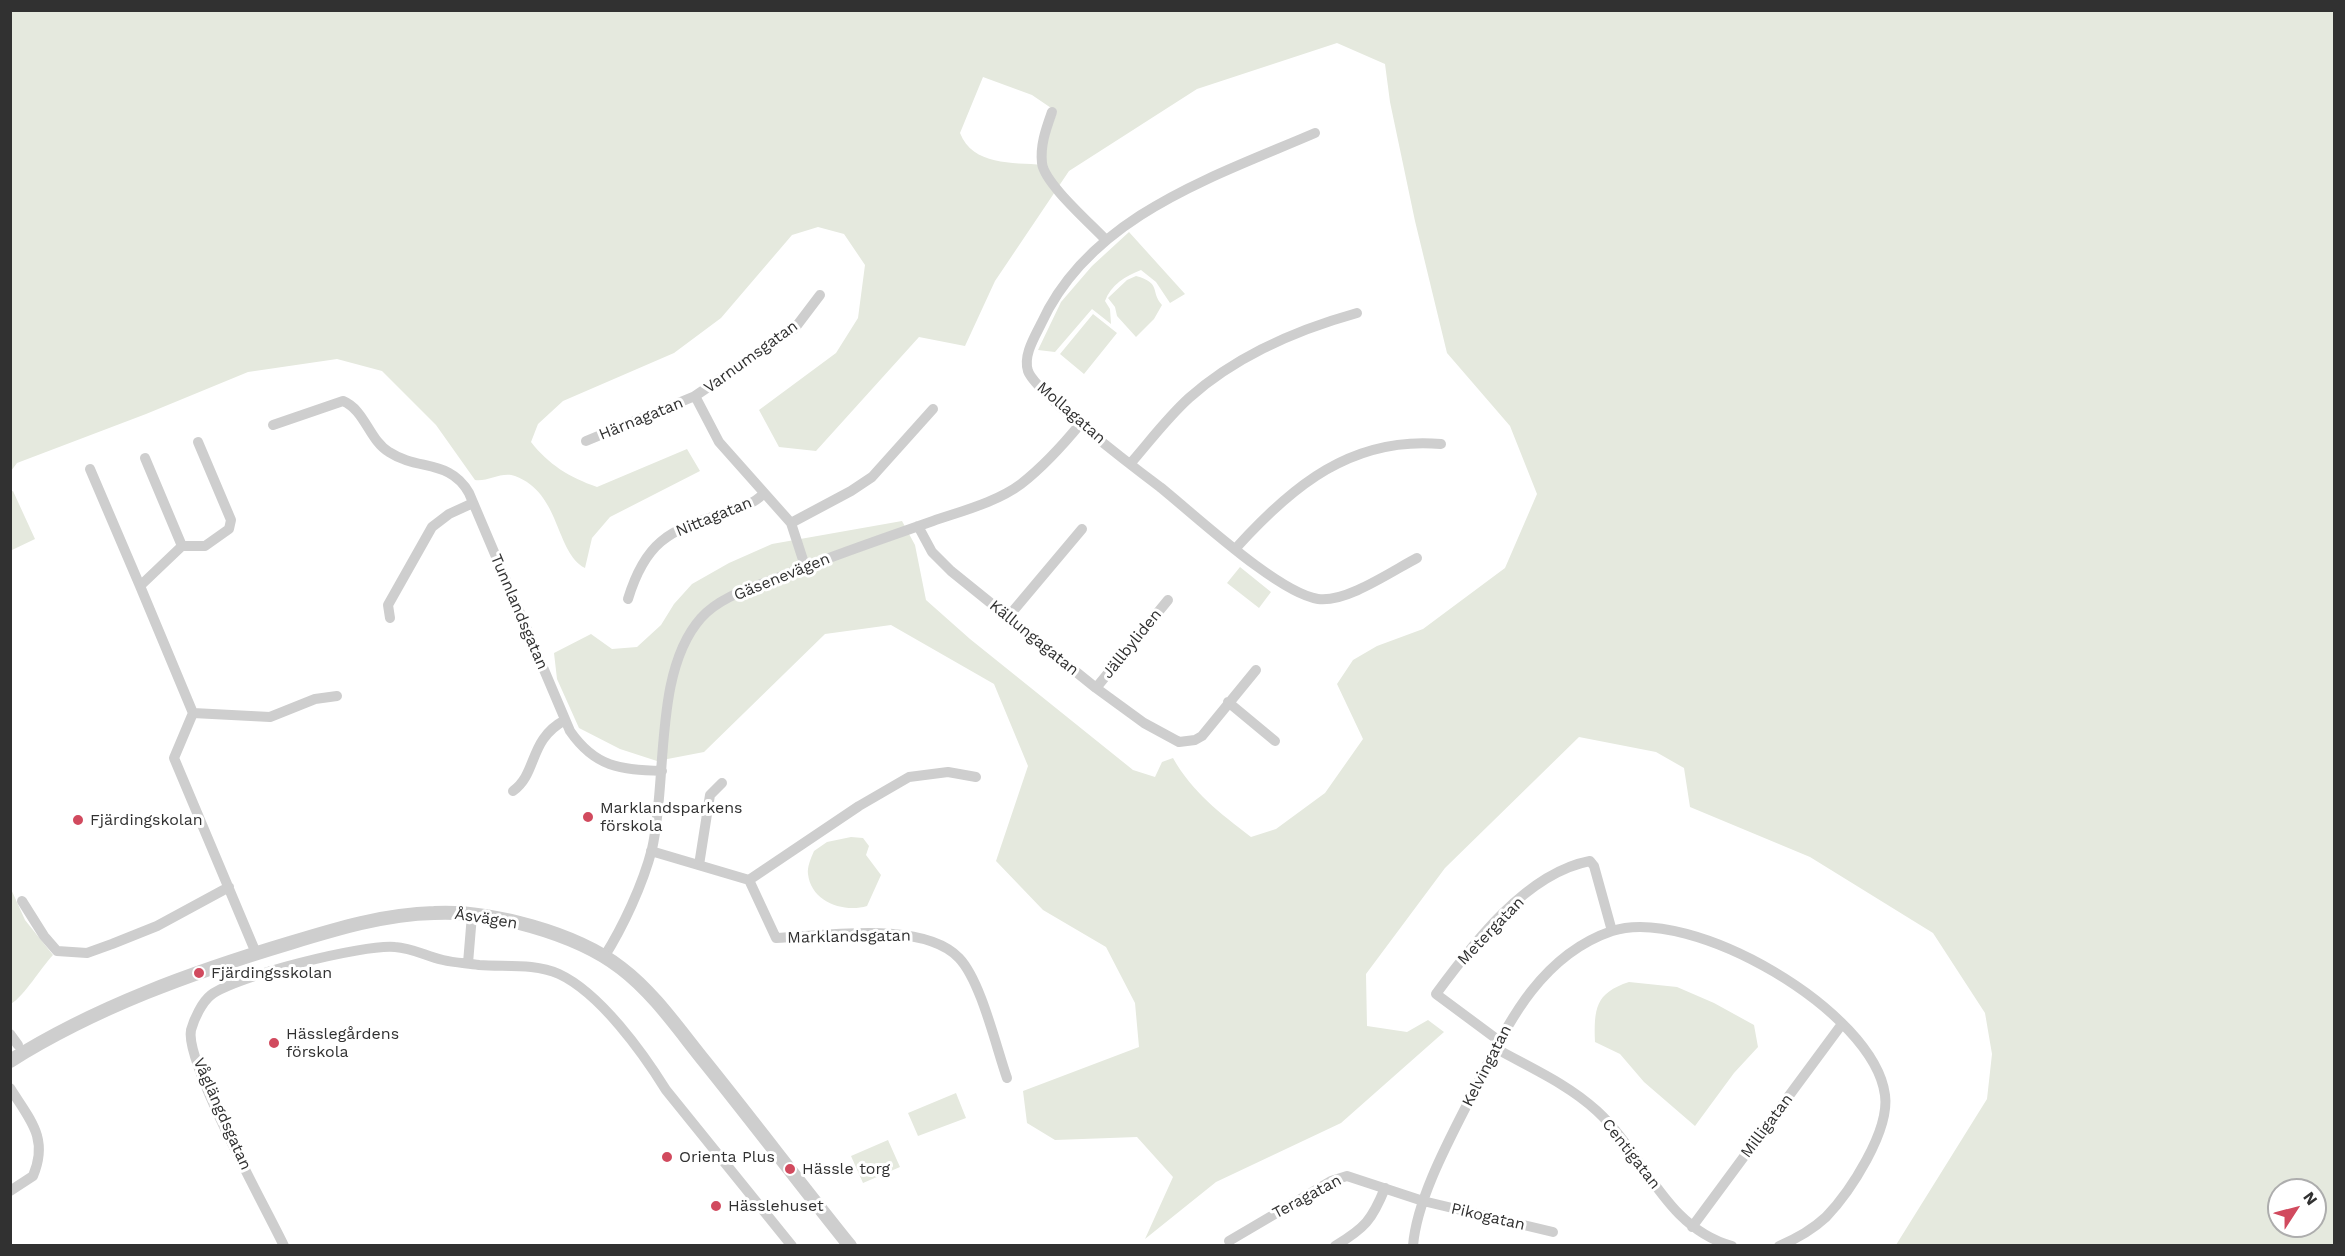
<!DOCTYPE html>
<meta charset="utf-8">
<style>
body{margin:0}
#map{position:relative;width:2345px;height:1256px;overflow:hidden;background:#fff;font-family:"Work Sans",sans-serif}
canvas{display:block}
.frame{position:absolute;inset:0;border:12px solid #313131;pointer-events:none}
.north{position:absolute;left:2267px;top:1178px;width:60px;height:60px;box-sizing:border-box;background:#fff;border:2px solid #adadad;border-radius:50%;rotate:54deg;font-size:16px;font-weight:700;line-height:24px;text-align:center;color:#313131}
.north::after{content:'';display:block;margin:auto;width:21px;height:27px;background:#d14a5e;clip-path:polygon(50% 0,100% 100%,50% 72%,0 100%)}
</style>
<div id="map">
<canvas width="2345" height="1256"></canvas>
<div class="frame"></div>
<div class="north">N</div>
</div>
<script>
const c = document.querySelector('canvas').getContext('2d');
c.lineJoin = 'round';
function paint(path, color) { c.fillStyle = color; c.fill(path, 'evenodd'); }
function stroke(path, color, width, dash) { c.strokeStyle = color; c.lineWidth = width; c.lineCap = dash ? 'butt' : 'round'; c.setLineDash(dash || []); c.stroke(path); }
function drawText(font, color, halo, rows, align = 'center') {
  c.font = font + ' "Work Sans",sans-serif'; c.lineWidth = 6; c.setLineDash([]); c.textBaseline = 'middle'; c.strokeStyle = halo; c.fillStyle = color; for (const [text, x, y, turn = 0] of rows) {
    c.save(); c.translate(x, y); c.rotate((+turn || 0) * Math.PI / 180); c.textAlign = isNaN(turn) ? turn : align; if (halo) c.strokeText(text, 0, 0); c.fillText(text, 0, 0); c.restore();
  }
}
paint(new Path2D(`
 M11,11H2334V1245H1896L1987,1099L1992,1054L1985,1013L1933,933L1810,857L1690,807L1684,768L1656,752L1579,737L1445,868L1366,974L1367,1026L1407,1032L1428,1020L1444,1032L1341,1123L1216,1182L1145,1239L1173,1177L1137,1137L1055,1140L1027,1123L1023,1091L1139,1047L1135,1003L1106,947L1043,910L996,861L1028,766L994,684L891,625L825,634L704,752L657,761L620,749L579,728L557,679L554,653L591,634L612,649L637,647L661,625L674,604L692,584L729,563L772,544L902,521L915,545L926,600L970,639L1133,770L1155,777L1162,762L1173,758C1192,792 1220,813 1251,837L1276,829L1325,793L1363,739L1337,684L1353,660L1377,646L1423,629L1505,568L1537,494L1510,426L1447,353L1415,221L1390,102L1385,64L1337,43L1197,89L1069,171L995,281L965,346L919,337L816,451L779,447L759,410L836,353L858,318L865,265L844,234L818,227L792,235L721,318L674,353L563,401L538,424L531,442C549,465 569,477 597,487L687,449L700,471L610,517L592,538L585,568C555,552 561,493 515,476C502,471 488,482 475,480L436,425L382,371L337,359L248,372L146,414L17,463L11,471ZM983,77L1032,95L1057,112L1048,136L1043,165C1012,162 973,166 960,133ZM2279,1190H2315V1226H2279Z
 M1129,232L1185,294L1170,303L1156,282L1141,270C1125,276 1111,285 1105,301L1110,309L1111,324L1092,309L1055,352L1038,350L1061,302L1092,266Z
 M1136,276C1162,283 1150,292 1162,305L1154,319L1136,337L1117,316L1115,307L1108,298L1127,280Z
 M1093,314L1117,333L1084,374L1060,354Z
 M13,491L35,539L12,550L10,492Z
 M1240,567L1271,592L1259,608L1227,583Z
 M851,837L863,838L869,846L866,855L881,875L867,906C844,913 811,902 808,874C807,867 811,858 814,851L827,842Z
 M11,889L25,920L53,955C40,969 25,995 11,1004Z
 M1629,982L1677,987L1714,1003L1754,1025L1758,1047L1734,1073L1695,1126L1644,1082L1620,1054L1595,1042C1594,1009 1595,993 1629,982Z
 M956,1093L966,1118L918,1136L908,1113Z
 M888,1140L900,1167L863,1183L851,1156Z`), '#e5e9de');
stroke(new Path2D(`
 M1052,112C1046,129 1040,145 1042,163C1044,183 1090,223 1105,239
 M1315,133C1213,177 1090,216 1041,324C1034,338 1023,356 1028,371C1036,393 1136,469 1160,487C1195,515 1278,593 1318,599C1346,603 1392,571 1417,558
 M273,425L343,401C365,410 369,440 389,452C418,471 450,459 469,493L570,731C595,767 620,770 662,771
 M586,441L695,396
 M198,442L231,520L229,529L205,546H182L140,586L193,713L174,758L256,953
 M145,458L182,546
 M1130,464C1150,441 1167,418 1189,398C1237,355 1296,330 1357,313
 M90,469L140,586
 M791,523L851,491L872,477L933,409
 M918,526L932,552L951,571L1096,688L1144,723L1179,742L1195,740L1202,736L1256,670
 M1236,548C1292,486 1352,436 1441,444
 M805,566L791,523L719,442L695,396L795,328L820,295
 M628,599C645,543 668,530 722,514C736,509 753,505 763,494
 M1008,617L1082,529
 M390,618L388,605L432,527L449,514L473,503
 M1096,688L1168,600
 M1228,702L1275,741
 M193,713L270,717L315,699L337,696
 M513,791C538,773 528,740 565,720
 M651,851L749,880L776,938C825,936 923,920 959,958C981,981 996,1047 1007,1078
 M699,865L710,795L722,783
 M749,880L859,806L909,777L948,772L976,777
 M22,901L44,936L57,951L87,953L112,944L157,926L229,887
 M604,957C623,927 643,884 652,849C668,780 653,672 701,618C722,595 753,588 780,577C831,556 882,539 933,521C962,511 997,502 1021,484C1044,466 1063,445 1081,423
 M468,963L472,915
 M10,1034L18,1045
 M1498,1040L1436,994C1472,945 1526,873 1590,861L1594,866L1612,931
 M1495,1048C1529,1067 1568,1084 1597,1111C1644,1154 1665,1228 1732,1246
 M10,1088C30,1120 49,1138 33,1176L10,1191
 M1692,1227L1842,1024
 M1229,1241L1331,1181L1347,1176L1423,1201L1553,1232
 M284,1246C267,1210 184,1061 191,1030C194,1019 202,1002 211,995C236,976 363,944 395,947C412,948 426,956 443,960C455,963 467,963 479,965C506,967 534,963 559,974C600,993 643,1053 666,1090L792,1246
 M1335,1246C1365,1228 1372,1220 1385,1188
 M1413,1246C1417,1194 1457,1126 1480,1079C1509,1019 1544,954 1612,931C1691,905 1874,1011 1885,1095C1890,1131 1850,1192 1826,1217C1812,1230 1796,1239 1779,1246`), '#cecece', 10);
stroke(new Path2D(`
 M10,1061C96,1007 193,972 290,943C336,929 385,914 434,913C490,910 576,933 621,968C654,993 679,1030 705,1062C754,1123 801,1185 850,1246`), '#cecece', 14);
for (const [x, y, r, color] of [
 [588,817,6,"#d14a5e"],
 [78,820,6,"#d14a5e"],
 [199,973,6,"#d14a5e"],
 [274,1043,6,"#d14a5e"],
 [667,1157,6,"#d14a5e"],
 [790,1169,6,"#d14a5e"],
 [716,1206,6,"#d14a5e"]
]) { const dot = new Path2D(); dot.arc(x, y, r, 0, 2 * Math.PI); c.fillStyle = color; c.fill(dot); stroke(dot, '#fff', 2); }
drawText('16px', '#313131', '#fff', [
 ["Varnumsgatan",751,357,-36],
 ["Mollagatan",1071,413,41],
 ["Härnagatan",641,419,-22],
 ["Nittagatan",714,517,-22],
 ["Gäsenevägen",782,577,-22],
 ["Tunnlandsgatan",519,612,67],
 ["Källungagatan",1034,638,39],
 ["Jällbyliden",1132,644,-51],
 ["Åsvägen",486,919,9],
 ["Metergatan",1491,931,-46],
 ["Marklandsgatan",849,937,-1],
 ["Kelvingatan",1487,1066,-63],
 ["Våglängdsgatan",222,1114,66],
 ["Milligatan",1767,1126,-53],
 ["Centigatan",1631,1154,52],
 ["Teragatan",1307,1197,-28],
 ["Pikogatan",1488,1217,13]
]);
drawText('16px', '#313131', '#fff', [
 ["Marklandsparkens",600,808],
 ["förskola",600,826],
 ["Fjärdingskolan",90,820],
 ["Fjärdingsskolan",211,973],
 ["Hässlegårdens",286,1034],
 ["förskola",286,1052],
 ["Orienta Plus",679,1157],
 ["Hässle torg",802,1169],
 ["Hässlehuset",728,1206]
], 'left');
</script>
